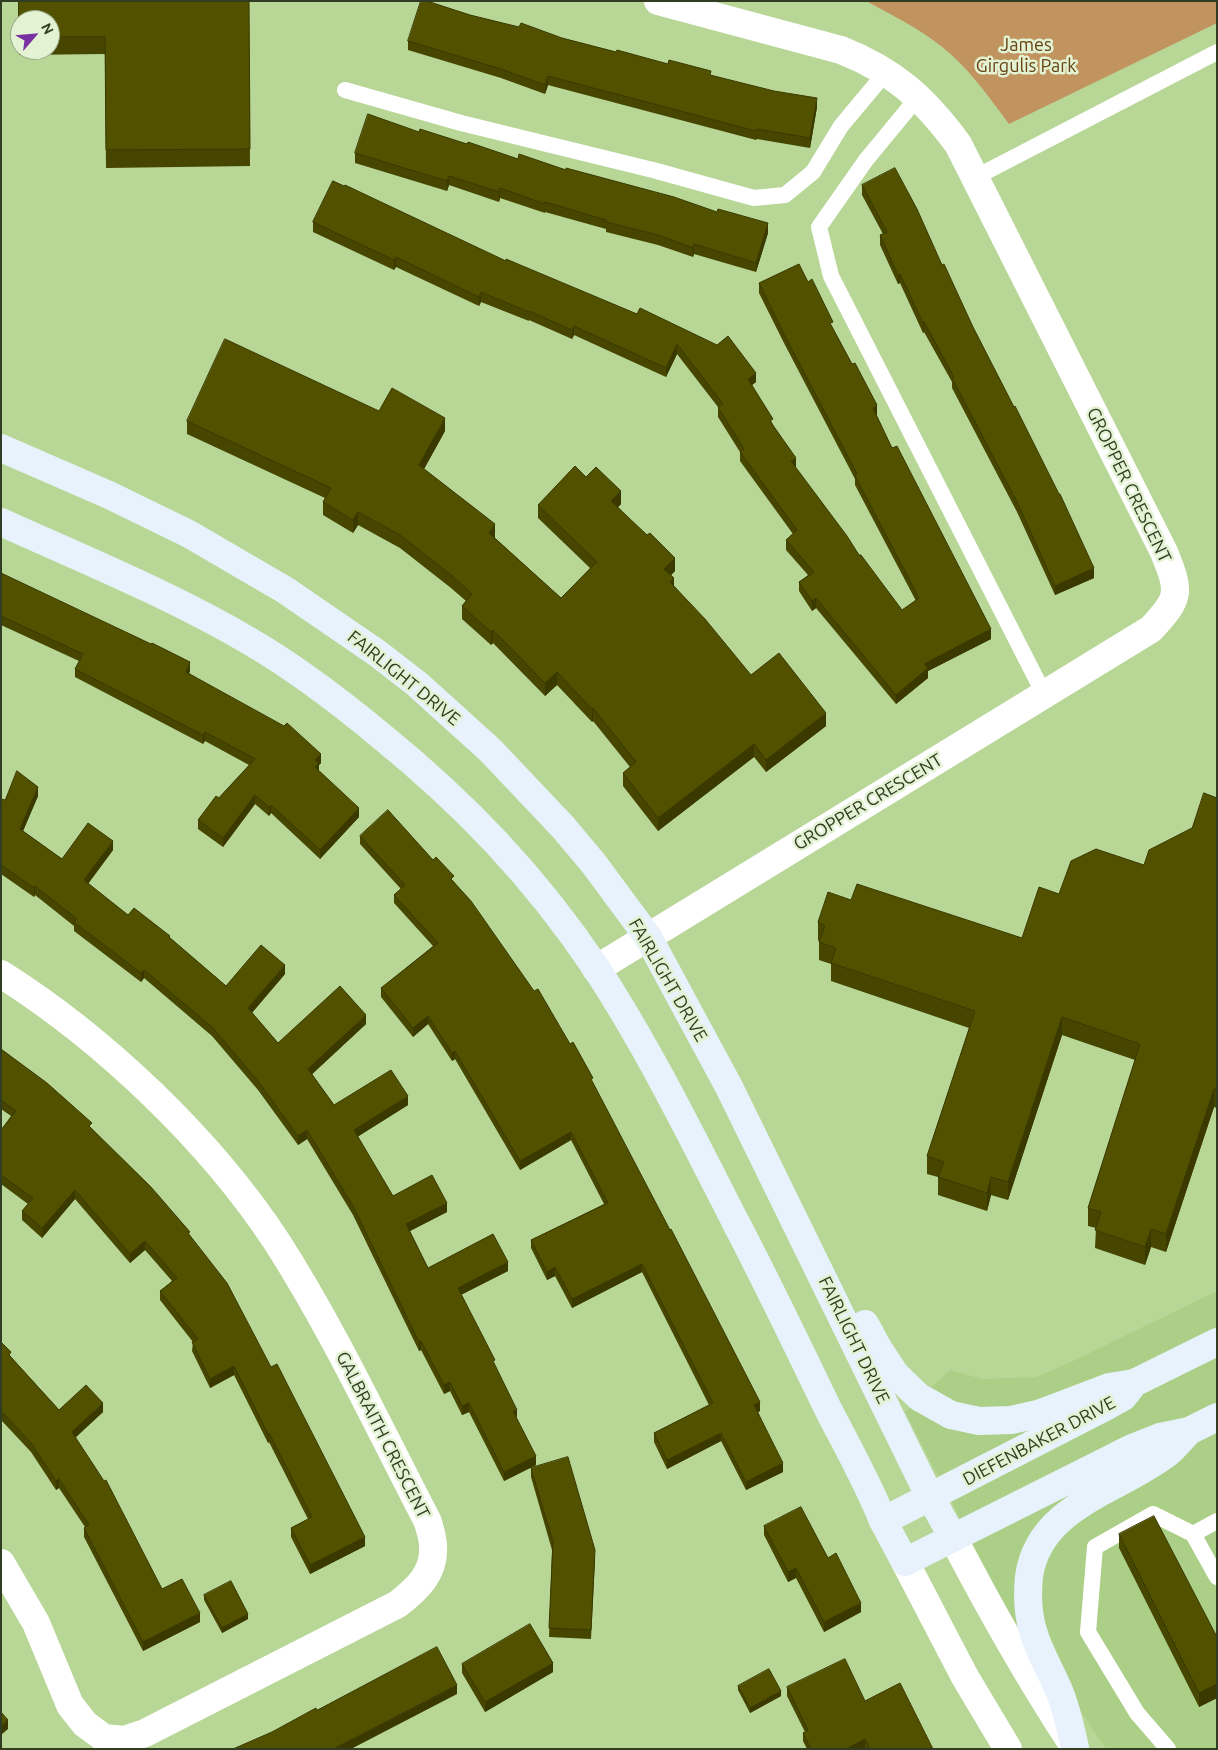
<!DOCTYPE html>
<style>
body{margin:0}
#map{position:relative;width:1218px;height:1750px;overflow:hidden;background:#b8d797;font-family:Ubuntu,sans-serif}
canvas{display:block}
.frame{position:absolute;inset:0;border:2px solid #313d23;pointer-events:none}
.north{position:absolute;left:10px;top:10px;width:50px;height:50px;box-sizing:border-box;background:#e2f2d2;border:1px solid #9baa8c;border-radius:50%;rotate:63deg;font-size:14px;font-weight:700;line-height:20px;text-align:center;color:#313d23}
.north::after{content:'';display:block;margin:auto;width:18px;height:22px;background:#7830a3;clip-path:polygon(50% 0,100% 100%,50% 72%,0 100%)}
</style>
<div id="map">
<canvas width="1218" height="1750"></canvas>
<div class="frame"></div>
<div class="north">N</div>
</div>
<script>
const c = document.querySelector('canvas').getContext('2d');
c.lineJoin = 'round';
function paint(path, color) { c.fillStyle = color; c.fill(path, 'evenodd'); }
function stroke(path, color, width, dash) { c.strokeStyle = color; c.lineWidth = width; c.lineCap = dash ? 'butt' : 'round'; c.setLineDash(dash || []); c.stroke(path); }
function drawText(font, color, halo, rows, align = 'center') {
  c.font = font + ' Ubuntu,sans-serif'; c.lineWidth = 5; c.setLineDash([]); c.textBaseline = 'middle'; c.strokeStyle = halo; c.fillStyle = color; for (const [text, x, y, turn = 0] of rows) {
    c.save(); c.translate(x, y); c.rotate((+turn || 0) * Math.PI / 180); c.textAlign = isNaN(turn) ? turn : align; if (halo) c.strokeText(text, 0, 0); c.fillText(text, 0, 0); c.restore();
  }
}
paint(new Path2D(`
 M1217,1291V1749H1106L1079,1709L1031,1656L905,1412L950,1370L982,1379L1036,1377L1073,1361Z`), '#accf88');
paint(new Path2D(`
 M866,1H1217V23L1009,124C989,97 968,67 941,46C918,28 892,15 866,1Z`), '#c1935e');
stroke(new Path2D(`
 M345,90L461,123L653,170L754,198L785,195L813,172L841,126L887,71
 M918,97L866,160L819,227L831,276L1044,694
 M974,178L1217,52
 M1217,1521L1193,1534L1217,1577
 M1168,1749L1137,1713L1088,1632L1095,1547L1153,1514L1193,1534`), '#fff', 16);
stroke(new Path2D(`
 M596,969L1151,629C1181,597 1180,592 1164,552L958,144C924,98 894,71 841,50L658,1
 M1,974C104,1039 210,1140 277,1242C334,1331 379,1428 428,1522C430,1530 433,1538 433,1546C435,1573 417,1589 398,1604L145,1733L124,1740L104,1738L85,1724L70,1705L36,1623L1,1563`), '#fff', 28);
stroke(new Path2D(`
 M953,1538C990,1609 1029,1678 1073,1745
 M905,1562L965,1677L1008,1749`), '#fff', 28);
stroke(new Path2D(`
 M1,448L109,495L189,534L285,590L377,653L417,684L490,750L563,827L594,864L648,937L729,1087L923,1483L953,1538
 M1,522C85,560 171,595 251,642C297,669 339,701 380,735C465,804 535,877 596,968C649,1049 692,1137 736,1223C768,1284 798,1347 828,1409C847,1446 868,1483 883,1521L905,1562L1132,1448L1160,1437L1189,1431L1217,1417
 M865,1324L878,1348L895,1374L919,1397L951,1415L979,1421L1011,1420L1038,1414L1109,1387L1134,1383
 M883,1521L1105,1407L1123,1397L1134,1383L1217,1342
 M1075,1748C1071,1729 1067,1711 1060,1693C1052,1673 1040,1654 1034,1634C1028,1616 1027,1596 1029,1577C1038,1507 1117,1491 1165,1455C1174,1449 1181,1439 1189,1431`), '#e7f2fd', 28);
paint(new Path2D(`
 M18,1H249L250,166L106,168L105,54L19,55ZM20,20H50V50H20Z
 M470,15L616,52L711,75L817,107L810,148L757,139L756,140L548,85L545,94L501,78L408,50V41Z
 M419,132L467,144L518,159L566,170L768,233L756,272L694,254L693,257L658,245L606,232V229L545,212V213L500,198L499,202L449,185L447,191L355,163V153Z
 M333,181L756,382L752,385L796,468L859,555L902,610L916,601L855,485V479L784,343L759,293V283L833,329L877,415H876L892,448L991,639L928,671V678L896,704L816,608L812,611L799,591V582L808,575L786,550V540L793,534L740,461V452L718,417V407L677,354L666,377L574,335L572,339L529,320V321L481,302L479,306L396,267L394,270L313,232V222Z
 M862,185L942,265L1094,578L1055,595L1017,512L952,388V382L924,332L923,333L900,283L898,284L880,245V235L883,234L862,195Z
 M379,411L445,431L424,469L495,537V538L561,598L590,568L538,518V505L586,477L621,504L618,507L675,571L671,575L674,586L751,675L826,726L766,772L754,757L658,831L623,786V773L630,767L593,721L592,722L557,685L545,696L493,643L491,645L462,619V606L466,601L451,588L400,548L358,525L353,533L323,515V502L325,498L187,434V421Z
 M1,573L190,671L189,673L321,763L319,765V771L359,817L320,859L271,813L269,816L255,804L223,847L198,829V820L249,765L205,741L203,744L75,677V669L79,661L1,625Z
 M38,796L23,831L62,859L113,850L88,884L128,915L170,938L226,986L285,974L252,1013L278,1043L366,1024L312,1074L334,1105H408L357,1137L393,1196L447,1212L410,1231L428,1268L508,1271L461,1295L495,1366L536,1465L504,1481L469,1412L462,1415L450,1391L444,1394L421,1350L419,1351L353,1215L307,1139L298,1145L258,1090L212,1036L144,978L141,982L74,931V926L35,895L34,897L1,874V799L5,800Z
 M1217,798V1108L1214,1107L1166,1252L1151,1247L1145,1265L1095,1248L1096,1228L1088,1226V1208L1135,1060L1062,1035L1008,1200L991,1195L987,1211L938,1195V1177L927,1174V1156L969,1028L831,981V964L819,960V941L818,940V922L851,900L1022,938L1059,894L1144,865L1192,828Z
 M360,836L433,860L454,882L593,1084L760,1411L758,1412L783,1472L746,1490L721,1441L667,1469L654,1442V1433L709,1405L642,1272L572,1308L555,1276L547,1280L531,1248V1240L604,1204L571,1140L520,1170L455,1059L452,1061L428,1024L413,1037L381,997V988L433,946L394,903V895L401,889L360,844Z
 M1,1049L92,1129L190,1236L365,1546L310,1574L291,1537V1528L308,1519L269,1442L268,1443L234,1375L210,1388L192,1351L193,1342L160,1300V1291L172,1281L145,1250L130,1263L75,1199L42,1238L22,1220V1211L28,1204L1,1184V1130L11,1116L1,1109Z
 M1,1342L11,1357L59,1410L103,1412L75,1437L162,1589L200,1622L143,1651L84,1537V1528L85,1527L59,1488L56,1490L31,1452L1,1420Z
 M531,1468L595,1559L591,1639L549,1637L552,1550L531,1477Z
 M764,1526L828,1558L861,1612L824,1632L796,1578L788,1582L764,1535Z
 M1119,1534L1217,1637V1698L1199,1707L1119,1548Z
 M204,1595L248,1619L222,1633L204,1600Z
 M462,1664L553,1672L485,1712L462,1673Z
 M738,1686L781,1696L750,1713L738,1690Z
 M787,1687L865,1701L933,1749H865V1748L863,1749H807L803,1741V1733L805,1732L787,1696Z`), '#464600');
paint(new Path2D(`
 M548,76V85L545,94V85Z
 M817,98V107L810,148V138Z
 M449,176V185L447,191V181Z
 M500,188V198L499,202V192Z
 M768,223V233L756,272V263Z
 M694,244V254L693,257V248Z
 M396,257V267L394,270V260Z
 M900,274V283L898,284V275Z
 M481,292V302L479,306V297Z
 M924,322V332L923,333V323Z
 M574,326V335L572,339V330Z
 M677,344V354L666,377V368Z
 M756,373V382L748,388V379Z
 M877,405V415L873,417V408Z
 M445,418V431L419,478V465Z
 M796,458V468L791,461Z
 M621,491V504L611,514V501Z
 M358,512V525L353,533V520Z
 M495,524V537L489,546V533Z
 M675,558V571L664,582V569Z
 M1094,568V578L1055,595V586Z
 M674,578V591L670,582Z
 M816,598V608L812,611V601Z
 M991,629V639L928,671V678L896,704V695L924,664Z
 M493,630V643L491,645V632Z
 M190,662V671L186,680V672Z
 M557,672V685L545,696V683Z
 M593,708V721L592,722V709Z
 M826,713V726L766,772V760Z
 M205,732V741L203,744V735Z
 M754,744V757L658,831V818Z
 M321,754V763L319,765V772L315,776V760Z
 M38,787V796L20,838V829Z
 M255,795V804L223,847V838Z
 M271,805V813L269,816V807Z
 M359,808V817L320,859V850Z
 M113,841V850L84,889V880Z
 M35,886V895L34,897V888Z
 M285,965V974L248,1017V1008Z
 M144,970V978L141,982V973Z
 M366,1015V1024L308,1078V1069Z
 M428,1016V1024L413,1037V1028Z
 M1062,1017V1035L1008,1200V1182Z
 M455,1051V1059L452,1061V1053Z
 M1214,1089V1107L1166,1252V1234Z
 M408,1096V1105L354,1139V1130Z
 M307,1130V1139L298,1145V1136Z
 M571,1132V1140L520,1170V1161Z
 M991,1177V1195L987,1211V1193Z
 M75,1190V1199L42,1238V1228Z
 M447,1203V1212L406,1233V1224Z
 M1151,1229V1247L1145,1265V1247Z
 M145,1241V1250L130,1263V1254Z
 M508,1262V1271L458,1296V1288Z
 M642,1264V1272L572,1308V1299Z
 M555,1267V1276L547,1280V1272Z
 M421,1341V1350L419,1351V1342Z
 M234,1366V1375L210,1388V1379Z
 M450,1382V1391L444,1394V1385Z
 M760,1402V1411L754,1414V1405Z
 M103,1403V1412L72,1441V1432Z
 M469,1403V1412L462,1415V1406Z
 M517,1410V1418L513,1411Z
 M269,1433V1442L268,1443V1434Z
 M721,1433V1441L667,1469V1460Z
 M536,1456V1465L504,1481V1472Z
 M783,1463V1472L746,1490V1482Z
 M59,1479V1488L56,1490V1481Z
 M365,1537V1546L310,1574V1565Z
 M796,1568V1578L788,1582V1572Z
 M861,1603V1612L824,1632V1622Z
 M200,1613V1622L143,1651V1642Z
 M248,1614V1619L222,1633V1628Z
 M553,1663V1672L485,1712V1702Z
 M1217,1684V1698L1199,1707V1693Z
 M457,1685V1694L351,1749H333Z
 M781,1691V1696L750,1713V1708Z
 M8,1720V1729L1,1735V1726Z
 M865,1739V1748L863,1749H846Z`), '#393900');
const building = new Path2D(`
 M19,1H249L250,149L106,150L105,37H50V20H20V37H19Z
 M421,1H427L470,15L519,27L521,23L562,38L616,52L617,50L668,64L669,60L711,71L710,75L774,91L817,98L810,138L757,129L756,131L548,76L545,85L501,69L408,41Z
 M368,114L419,132L420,129L467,144L468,142L518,159L519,154L566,170V168L674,197L717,212L718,209L768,223L756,263L694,244L693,248L658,235L606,222V220L545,202V204L500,188L499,192L449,176L447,181L355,153Z
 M895,168L917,209L942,265L944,264L973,327L1014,407L1015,406L1059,494H1060L1094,568L1055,586L1017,502L952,378L954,377L924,322L923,323L900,274L898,275L880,235L887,232L862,185Z
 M333,181L344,186L345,185L506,261V259L637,314L640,308L717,345L728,336L756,373L748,379L773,419L770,421L796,458L791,461L847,536L859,555H861L902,610L919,598L855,476L857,474L784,334L759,283L799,264L808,282L812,279L833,322L830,323L852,364L855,363L877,405L873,408L892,448L897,446L991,629L924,664L928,668L896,695L816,598L812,601L799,582L814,572L786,540L797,530L740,452L744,449L718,407L723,404L677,344L666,368L574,326L572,330L529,311V312L481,292L479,297L396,257L394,260L313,222Z
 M225,339L379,411L392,388L445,418L419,465L495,524L489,533L561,598L597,562L538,505L575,466L586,477L596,467L621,491L611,501L647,535L650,533L675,558L664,569L674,578L670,582L705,619L751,675L779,653L826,713L766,760L754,744L658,818L623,773L636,762L593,708L592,709L557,672L545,683L493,630L491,632L462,606L472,594L451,575L400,535L358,512L353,520L323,502L331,488L187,421Z
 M1,573L151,644L152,643L190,662L186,672L284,726L287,723L321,754L315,760L319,763L315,767L359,808L320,850L271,805L269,807L255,795L223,838L198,820L216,796L219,798L255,759L205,732L203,735L75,669L83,654L1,616Z
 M17,771L38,787L20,829L62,859L88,823L113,841L84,880L128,915L134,908L170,936L169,937L226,986L261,945L285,965L248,1008L278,1043L340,986L366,1015L308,1069L334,1105L391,1070L408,1096L354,1130L393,1196L432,1175L447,1203L406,1224L428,1268L493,1234L508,1262L458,1288L495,1360L493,1361L517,1410L513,1411L536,1456L504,1472L469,1403L462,1406L450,1382L444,1385L421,1341L419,1342L353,1206L307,1130L298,1136L258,1081L212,1027L144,970L141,973L74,922L77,919L35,886L34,888L1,865V799L5,800Z
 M1204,793L1217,798V1090L1214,1089L1166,1234L1151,1229L1145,1247L1095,1230L1101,1212L1088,1208L1140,1044L1062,1017L1008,1182L991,1177L987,1193L938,1177L944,1162L927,1156L975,1011L831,963L836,948L819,942L825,926L818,922L828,892L851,900L857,884L1022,938L1039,887L1059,894L1071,861L1096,849L1144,865L1149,850L1192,828Z
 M388,810L433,860L436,857L454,876L451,879L471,901L534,991L538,989L570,1044L573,1042L593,1078L591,1079L670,1230L671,1229L760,1402L754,1405L783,1463L746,1482L721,1433L667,1460L654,1433L713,1403L642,1264L572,1299L555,1267L547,1272L531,1240L608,1203L571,1132L520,1161L455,1051L452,1053L428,1016L413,1028L381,988L438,943L394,895L405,885L360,836Z
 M1,1049L47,1083L92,1123L89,1126L151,1187L190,1232L188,1233L227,1283L271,1367L277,1364L365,1537L310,1565L291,1528L312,1517L269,1433L268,1434L234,1366L210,1379L192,1342L198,1339L160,1291L177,1278L145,1241L130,1254L75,1190L42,1228L22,1211L33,1198L1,1175V1130L16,1111L1,1100Z
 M1,1342L11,1352L9,1355L59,1410L86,1385L103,1403L72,1432L104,1481L106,1480L162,1589L182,1579L200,1613L143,1642L84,1528L89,1525L59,1479L56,1481L31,1443L1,1411Z
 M568,1457L595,1550L591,1630L549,1628L553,1542L531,1468Z
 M801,1507L828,1558L836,1553L861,1603L824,1622L796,1568L788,1572L764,1526Z
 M1154,1516L1217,1637V1684L1199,1693L1119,1534Z
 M231,1581L248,1614L222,1628L204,1595Z
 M530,1624L553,1663L485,1702L462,1664Z
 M437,1647L457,1685L333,1749H233L272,1732L316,1708L317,1710Z
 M845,1659L865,1701L900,1683L933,1749H870L865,1739L846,1749H811L803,1733L808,1730L787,1687Z
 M769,1669L781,1691L750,1708L738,1686Z
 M1,1712L8,1720L1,1726Z`);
paint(building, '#515100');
stroke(building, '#393900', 1);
drawText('18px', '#664213', '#e2f2d2', [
 ["James",1026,45],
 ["Girgulis Park",1026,66]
]);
drawText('18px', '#313d23', '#e2f2d2', [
 ["GROPPER CRESCENT",1129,485,64],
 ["FAIRLIGHT DRIVE",404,678,39],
 ["GROPPER CRESCENT",868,802,-31],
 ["FAIRLIGHT DRIVE",668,980,60],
 ["FAIRLIGHT DRIVE",854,1340,64],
 ["GALBRAITH CRESCENT",383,1435,63],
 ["DIEFENBAKER DRIVE",1039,1441,-28]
]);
</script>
